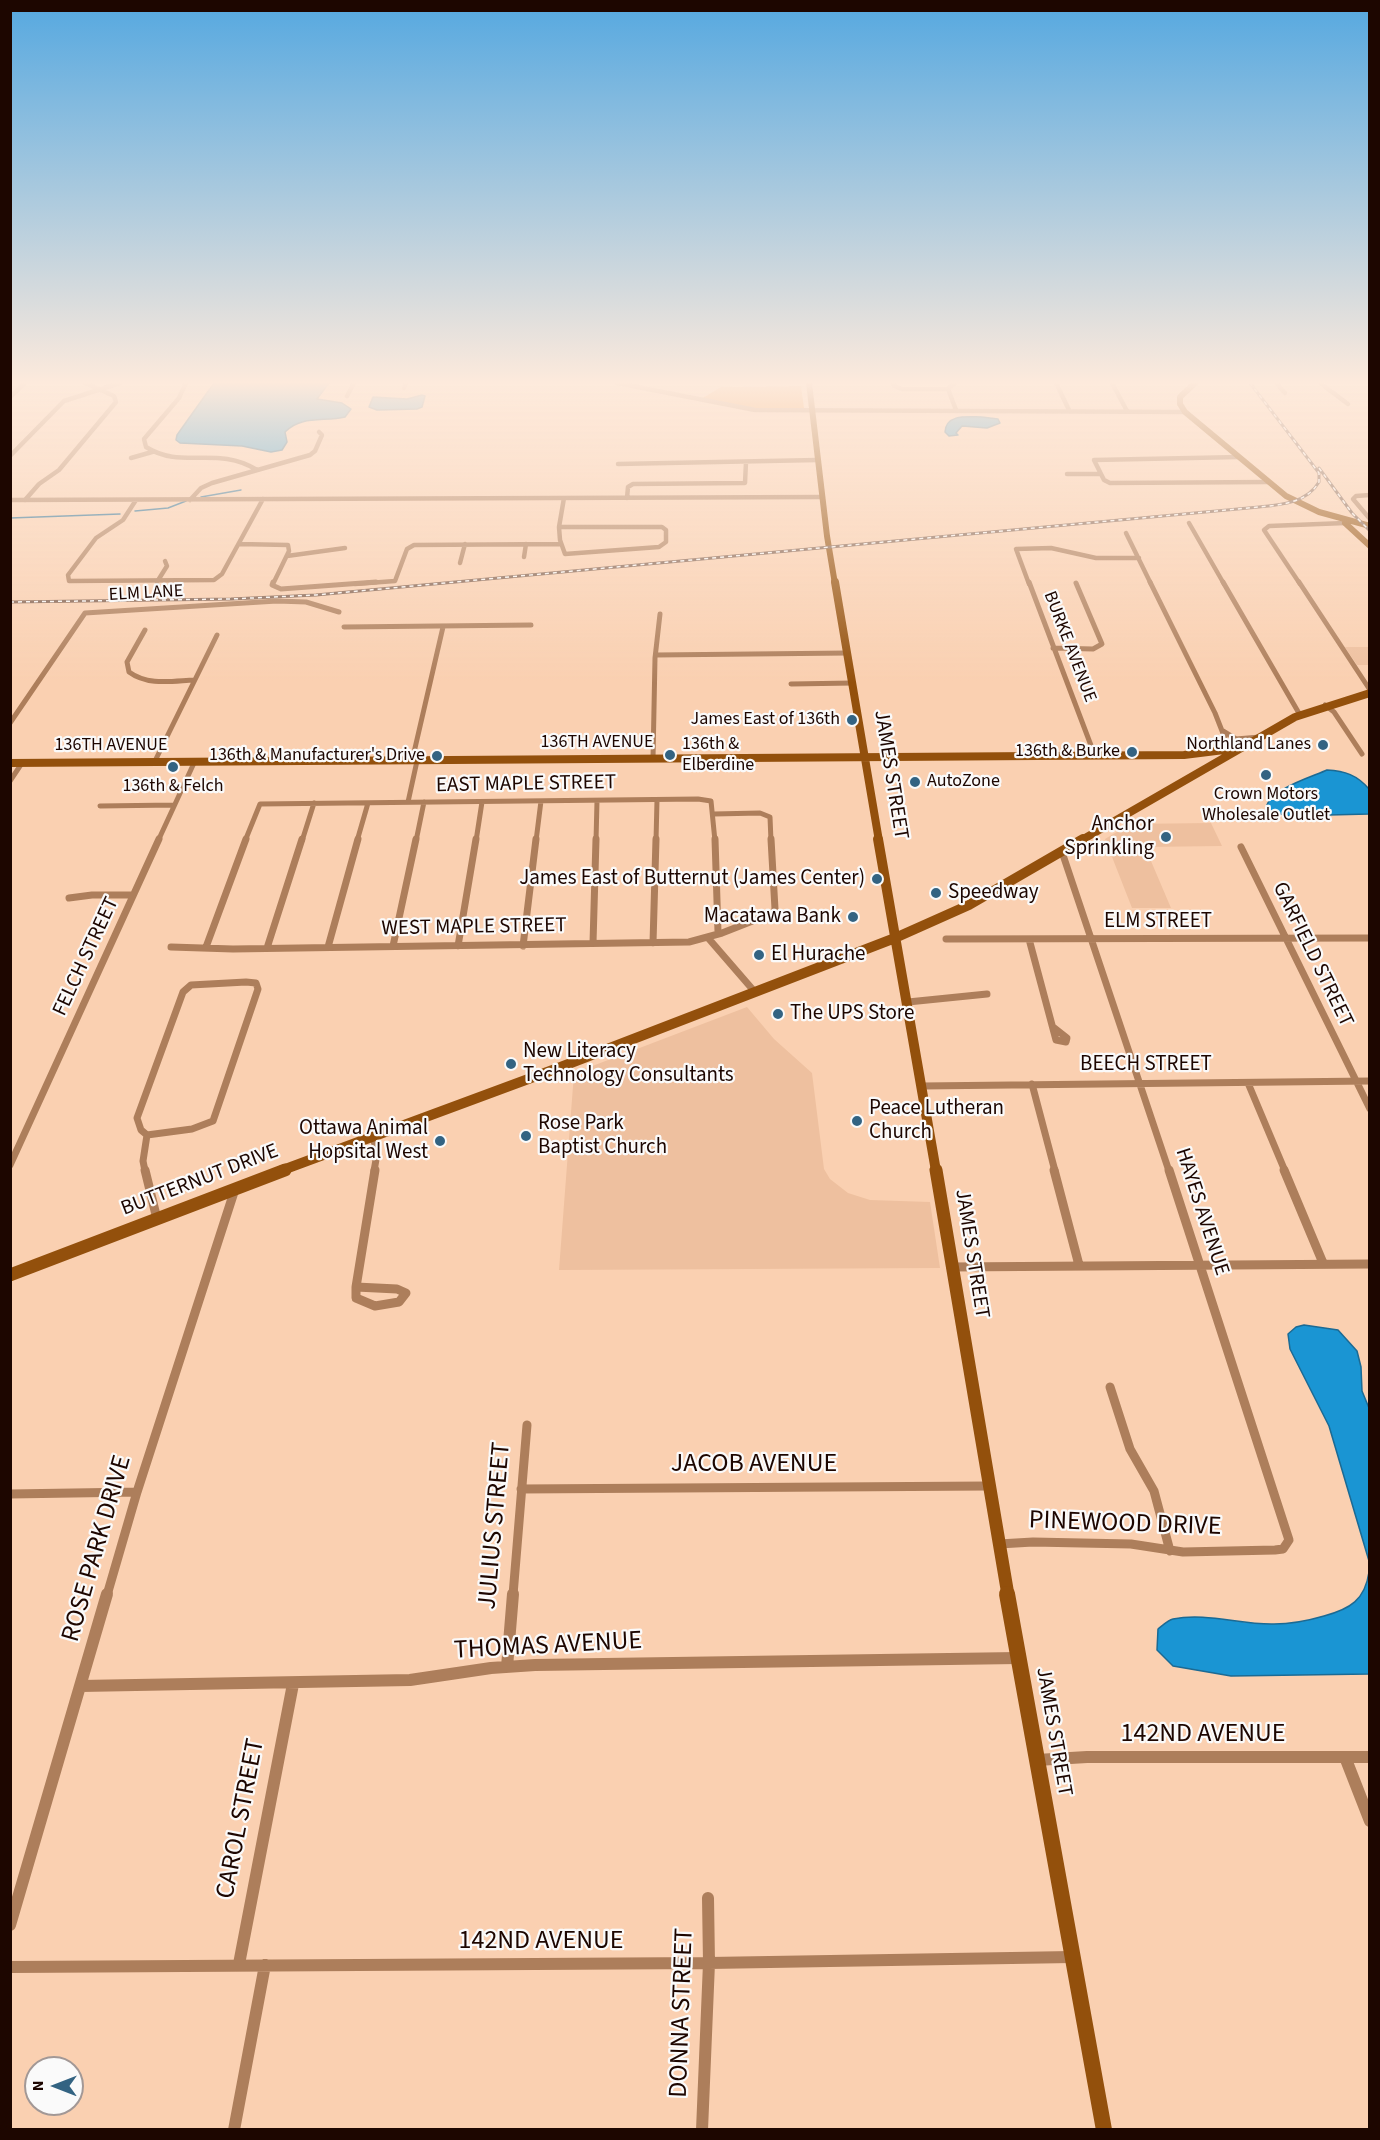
<!DOCTYPE html>
<style>
body{margin:0}
#map{position:relative;width:1380px;height:2140px;overflow:hidden;background:#fad0b1;font-family:"Source Sans 3",sans-serif}
canvas{display:block}
.frame{position:absolute;inset:0;border:12px solid #1d0600;pointer-events:none}
.north{position:absolute;left:24px;top:2056px;width:60px;height:60px;box-sizing:border-box;background:#fafafa;border:2px solid #a29896;border-radius:50%;rotate:270deg;font-size:16px;font-weight:700;line-height:24px;text-align:center;color:#1d0600}
.north::after{content:'';display:block;margin:auto;width:21px;height:27px;background:#336382;clip-path:polygon(50% 0,100% 100%,50% 72%,0 100%)}
</style>
<div id="map">
<canvas width="1380" height="2140"></canvas>
<div class="frame"></div>
<div class="north">N</div>
</div>
<script>
const c = document.querySelector('canvas').getContext('2d');
c.lineJoin = 'round';
function paint(path, color) { c.fillStyle = color; c.fill(path, 'evenodd'); }
function stroke(path, color, width, dash) { c.strokeStyle = color; c.lineWidth = width; c.lineCap = dash ? 'butt' : 'round'; c.setLineDash(dash || []); c.stroke(path); }
function drawText(font, color, halo, rows, align = 'center') {
  c.font = font + ' "Source Sans 3",sans-serif'; c.lineWidth = 4.5; c.setLineDash([]); c.textBaseline = 'middle'; c.strokeStyle = halo; c.fillStyle = color; for (const [text, x, y, turn = 0] of rows) {
    c.save(); c.translate(x, y); c.rotate((+turn || 0) * Math.PI / 180); c.textAlign = isNaN(turn) ? turn : align; if (halo) c.strokeText(text, 0, 0); c.fillText(text, 0, 0); c.restore();
  }
}
paint(new Path2D(`
 M1345,647H1369V665H1357Z
 M1211,823L1222,846L1145,847L1171,908H1132L1105,839L1130,824Z
 M747,1007L774,1039L812,1073L824,1169L830,1179L848,1193L870,1200L930,1202L940,1268L559,1270L574,1073Z`), '#eec09f');
paint(new Path2D(`
 M801,386L804,408H751L701,399L721,387Z`), '#f08926');
const water = new Path2D(`
 M214,383H329L317,399L342,403L351,409L345,417C324,422 301,415 285,432L287,442L282,450L271,452L242,446L180,443L176,440L177,435Z
 M422,395L425,396L422,407L417,409L377,410L369,407L373,397L407,399Z
 M982,417L998,419L1000,423L987,428L962,426L956,433L958,435L949,436L945,432C946,413 969,417 982,417Z
 M1327,770C1345,771 1357,775 1369,789V814L1288,816L1266,810C1266,790 1312,777 1327,770Z
 M1304,1325L1338,1330L1357,1351L1361,1367L1362,1391L1369,1408V1561L1329,1426L1290,1349L1288,1334L1296,1327Z
 M1369,1572V1674L1231,1676L1173,1666L1157,1650L1158,1629C1162,1626 1168,1620 1173,1619C1206,1612 1241,1625 1274,1624C1291,1624 1307,1621 1324,1616C1350,1609 1365,1600 1369,1572Z`);
paint(water, '#1a95d3');
stroke(water, '#1b6a94', 1.5);
stroke(new Path2D(`
 M201,497L241,490
 M135,511L168,508L186,501
 M10,518L120,514`), '#1b6a94', 1.5);
stroke(new Path2D(`
 M186,383L179,398L144,439L146,447C182,470 217,445 257,470
 M617,383L755,410L1185,412
 M893,383L894,386L902,389H948
 M955,383L948,389L956,410
 M1056,383L1069,410
 M1112,383L1127,411
 M1276,383L1285,393
 M1320,383L1348,404
 M404,388L406,383
 M347,396L354,383
 M10,397L25,383
 M10,456L64,401L120,383
 M1239,457L1094,460L1104,480L1110,483L1268,482
 M131,458L152,452
 M618,464L817,460
 M1067,474H1100
 M1370,495L1356,496L1353,499L1370,519
 M627,498L628,487L633,484L745,483L746,462
 M10,500L821,497
 M25,500L39,484L59,470L116,402L114,396L85,383
 M136,500L123,520L96,538L68,575L69,581L214,580L222,574L263,499
 M190,500L201,488L212,483L310,455L315,451L322,435L319,432
 M1189,523L1224,584
 M559,527H662L666,530V542L659,547L565,554L560,540Z
 M559,527L564,498
 M1126,533L1151,584
 M239,544L288,545L289,551L273,584
 M287,556L345,548
 M524,557L526,544
 M460,563L465,544
 M157,582L167,566L165,561
 M355,584L395,581L407,549L414,545L560,544
 M1029,584L1016,549L1051,548L1096,558H1139
 M1300,584L1264,530L1269,526L1345,523`), '#ad7e5b', 4.5);
stroke(new Path2D(`
 M273,582L272,585L281,589L376,582
 M1029,582L1095,756
 M1150,582L1215,713L1226,741V749
 M1223,582L1300,715
 M1299,582L1370,690
 M344,627L531,625
 M145,630L127,662L129,672C148,686 172,681 194,680
 M1053,648L1093,649L1102,644L1076,583
 M656,655L848,653
 M791,684L853,683
 M1325,705L1334,712L1362,754
 M10,723L85,613L277,601L306,602L339,612
 M1223,731L1236,739L1260,737
 M653,759L655,658L660,614
 M412,761L443,627
 M154,763L217,635
 M10,781L22,763
 M408,802L417,761
 M100,806L174,805
 M714,814L760,813L770,817L771,841
 M158,841L194,763
 M245,841L260,804L698,799L711,801L715,841
 M302,841L314,803
 M357,841L368,803
 M416,841L424,802
 M476,841L482,802
 M536,841L541,801
 M596,841L597,801
 M656,841L657,800`), '#ad7e5b', 5);
stroke(new Path2D(`
 M715,839L718,932
 M1241,847L1370,1109
 M1062,852L1169,1171
 M69,898L92,895H133
 M709,939L754,991
 M946,939L1370,938
 M1029,939L1056,1040L1066,1042L1067,1038L1053,1027
 M593,943L596,839
 M653,943L656,839
 M393,946L416,839
 M458,946L476,839
 M523,946L536,839
 M171,947L233,949L689,942L722,933L773,913L775,909L771,839
 M206,947L246,839
 M328,947L358,839
 M267,948L302,839
 M246,982L256,983L258,989L213,1121L192,1129L147,1135L141,1130L137,1118L183,992L191,985Z
 M908,1002L987,994
 M1248,1083L1285,1171
 M1032,1084L1055,1171
 M922,1086L1370,1081
 M373,1136L377,1154L374,1171
 M10,1165L159,839
 M145,1171L143,1161L147,1135`), '#ad7e5b', 7);
stroke(new Path2D(`
 M145,1170L157,1219
 M1054,1170L1079,1265
 M1284,1170L1323,1263
 M951,1267L1370,1264
 M356,1287L375,1170
 M356,1287L397,1289L406,1293L399,1302L375,1306L356,1298Z
 M1110,1387L1130,1449L1154,1491L1170,1551
 M521,1489L988,1486
 M10,1494L137,1492
 M999,1544L1033,1542L1131,1544L1183,1552L1275,1550L1283,1549L1289,1540L1169,1170
 M107,1595L137,1492L235,1189
 M513,1595L527,1425`), '#ad7e5b', 9);
stroke(new Path2D(`
 M507,1667L513,1594
 M81,1686L410,1680L491,1668L535,1665L1018,1658
 M1345,1757L1370,1821
 M1037,1760L1087,1757H1370
 M10,1925L107,1594
 M239,1964L293,1684
 M10,1967L709,1963L1072,1957
 M234,2130L265,1965
 M702,2130L709,1963L708,1898`), '#ad7e5b', 12);
stroke(new Path2D(`
 M809,383L827,536L835,584
 M1195,383L1180,397V404L1185,412L1286,496L1319,512L1370,526
 M1345,523L1370,546`), '#93500c', 6);
stroke(new Path2D(`
 M835,582L879,841
 M10,763L1184,755L1240,748
 M1080,841L1295,717L1370,693`), '#93500c', 8);
stroke(new Path2D(`
 M878,839L936,1171
 M280,1171L558,1068L895,938L969,905L1083,839`), '#93500c', 10);
stroke(new Path2D(`
 M936,1170L1008,1595
 M10,1275L285,1170`), '#93500c', 13);
stroke(new Path2D(`
 M1007,1594L1104,2130`), '#93500c', 16);
const rail = new Path2D(`
 M1319,468L1352,513L1370,531
 M10,602L231,599L316,595L1259,507C1280,505 1307,503 1319,482V473L1250,383`);
stroke(rail, '#7e5e4d', 3);
stroke(rail, '#fafafa', 1.5, [4]);
const sky = c.createLinearGradient(0, 0, 0, 683);
sky.addColorStop(0, '#55a8e0');
sky.addColorStop(0.56, '#fdeadc');
sky.addColorStop(1, '#fdeadc00');
c.fillStyle = sky;
c.fillRect(0, 0, 1380, 683);
for (const [x, y, r, color] of [
 [852,720,6,"#336382"],
 [1323,745,6,"#336382"],
 [1132,752,6,"#336382"],
 [670,755,6,"#336382"],
 [437,756,6,"#336382"],
 [173,767,6,"#336382"],
 [1266,775,6,"#336382"],
 [915,782,6,"#336382"],
 [1166,837,6,"#336382"],
 [877,879,6,"#336382"],
 [936,893,6,"#336382"],
 [853,917,6,"#336382"],
 [759,955,6,"#336382"],
 [778,1014,6,"#336382"],
 [511,1064,6,"#336382"],
 [857,1121,6,"#336382"],
 [526,1136,6,"#336382"],
 [440,1141,6,"#336382"]
]) { const dot = new Path2D(); dot.arc(x, y, r, 0, 2 * Math.PI); c.fillStyle = color; c.fill(dot); stroke(dot, '#fafafa', 2); }
drawText('18px', '#1d0600', '#fafafa', [
 ["ELM LANE",146,594,-3],
 ["BURKE AVENUE",1069,647,69],
 ["136TH AVENUE",597,743],
 ["136TH AVENUE",111,746]
]);
drawText('18px', '#1d0600', '#fafafa', [
 ["James East of 136th",840,720],
 ["136th &",682,745,"left"],
 ["Elberdine",682,766,"left"],
 ["Northland Lanes",1311,745],
 ["136th & Burke",1120,752],
 ["136th & Manufacturer's Drive",425,756],
 ["AutoZone",927,782,"left"],
 ["136th & Felch",173,787,"center"],
 ["Crown Motors",1266,795,"center"],
 ["Wholesale Outlet",1266,816,"center"]
], 'right');
drawText('21px', '#1d0600', '#fafafa', [
 ["JAMES STREET",890,775,81],
 ["EAST MAPLE STREET",526,785,-1],
 ["ELM STREET",1158,922],
 ["WEST MAPLE STREET",474,928,-1],
 ["GARFIELD STREET",1312,955,64],
 ["FELCH STREET",87,957,-65],
 ["BEECH STREET",1146,1065],
 ["BUTTERNUT DRIVE",200,1181,-21],
 ["HAYES AVENUE",1201,1212,72],
 ["JAMES STREET",971,1254,81],
 ["JAMES STREET",1053,1732,80]
]);
drawText('21px', '#1d0600', '#fafafa', [
 ["Anchor",1154,825,"right"],
 ["Sprinkling",1154,849,"right"],
 ["James East of Butternut (James Center)",865,879,"right"],
 ["Speedway",948,893],
 ["Macatawa Bank",841,917,"right"],
 ["El Hurache",771,955],
 ["The UPS Store",790,1014],
 ["New Literacy",523,1052],
 ["Technology Consultants",523,1076],
 ["Peace Lutheran",869,1109],
 ["Church",869,1133],
 ["Rose Park",538,1124],
 ["Baptist Church",538,1148],
 ["Ottawa Animal",428,1129,"right"],
 ["Hopsital West",428,1153,"right"]
], 'left');
drawText('26px', '#1d0600', '#fafafa', [
 ["JACOB AVENUE",754,1465],
 ["PINEWOOD DRIVE",1125,1525,2],
 ["JULIUS STREET",496,1526,-85],
 ["ROSE PARK DRIVE",98,1549,-74],
 ["THOMAS AVENUE",548,1647,-3],
 ["142ND AVENUE",1203,1735],
 ["CAROL STREET",242,1819,-79],
 ["142ND AVENUE",541,1942],
 ["DONNA STREET",683,2013,-88]
]);
</script>
